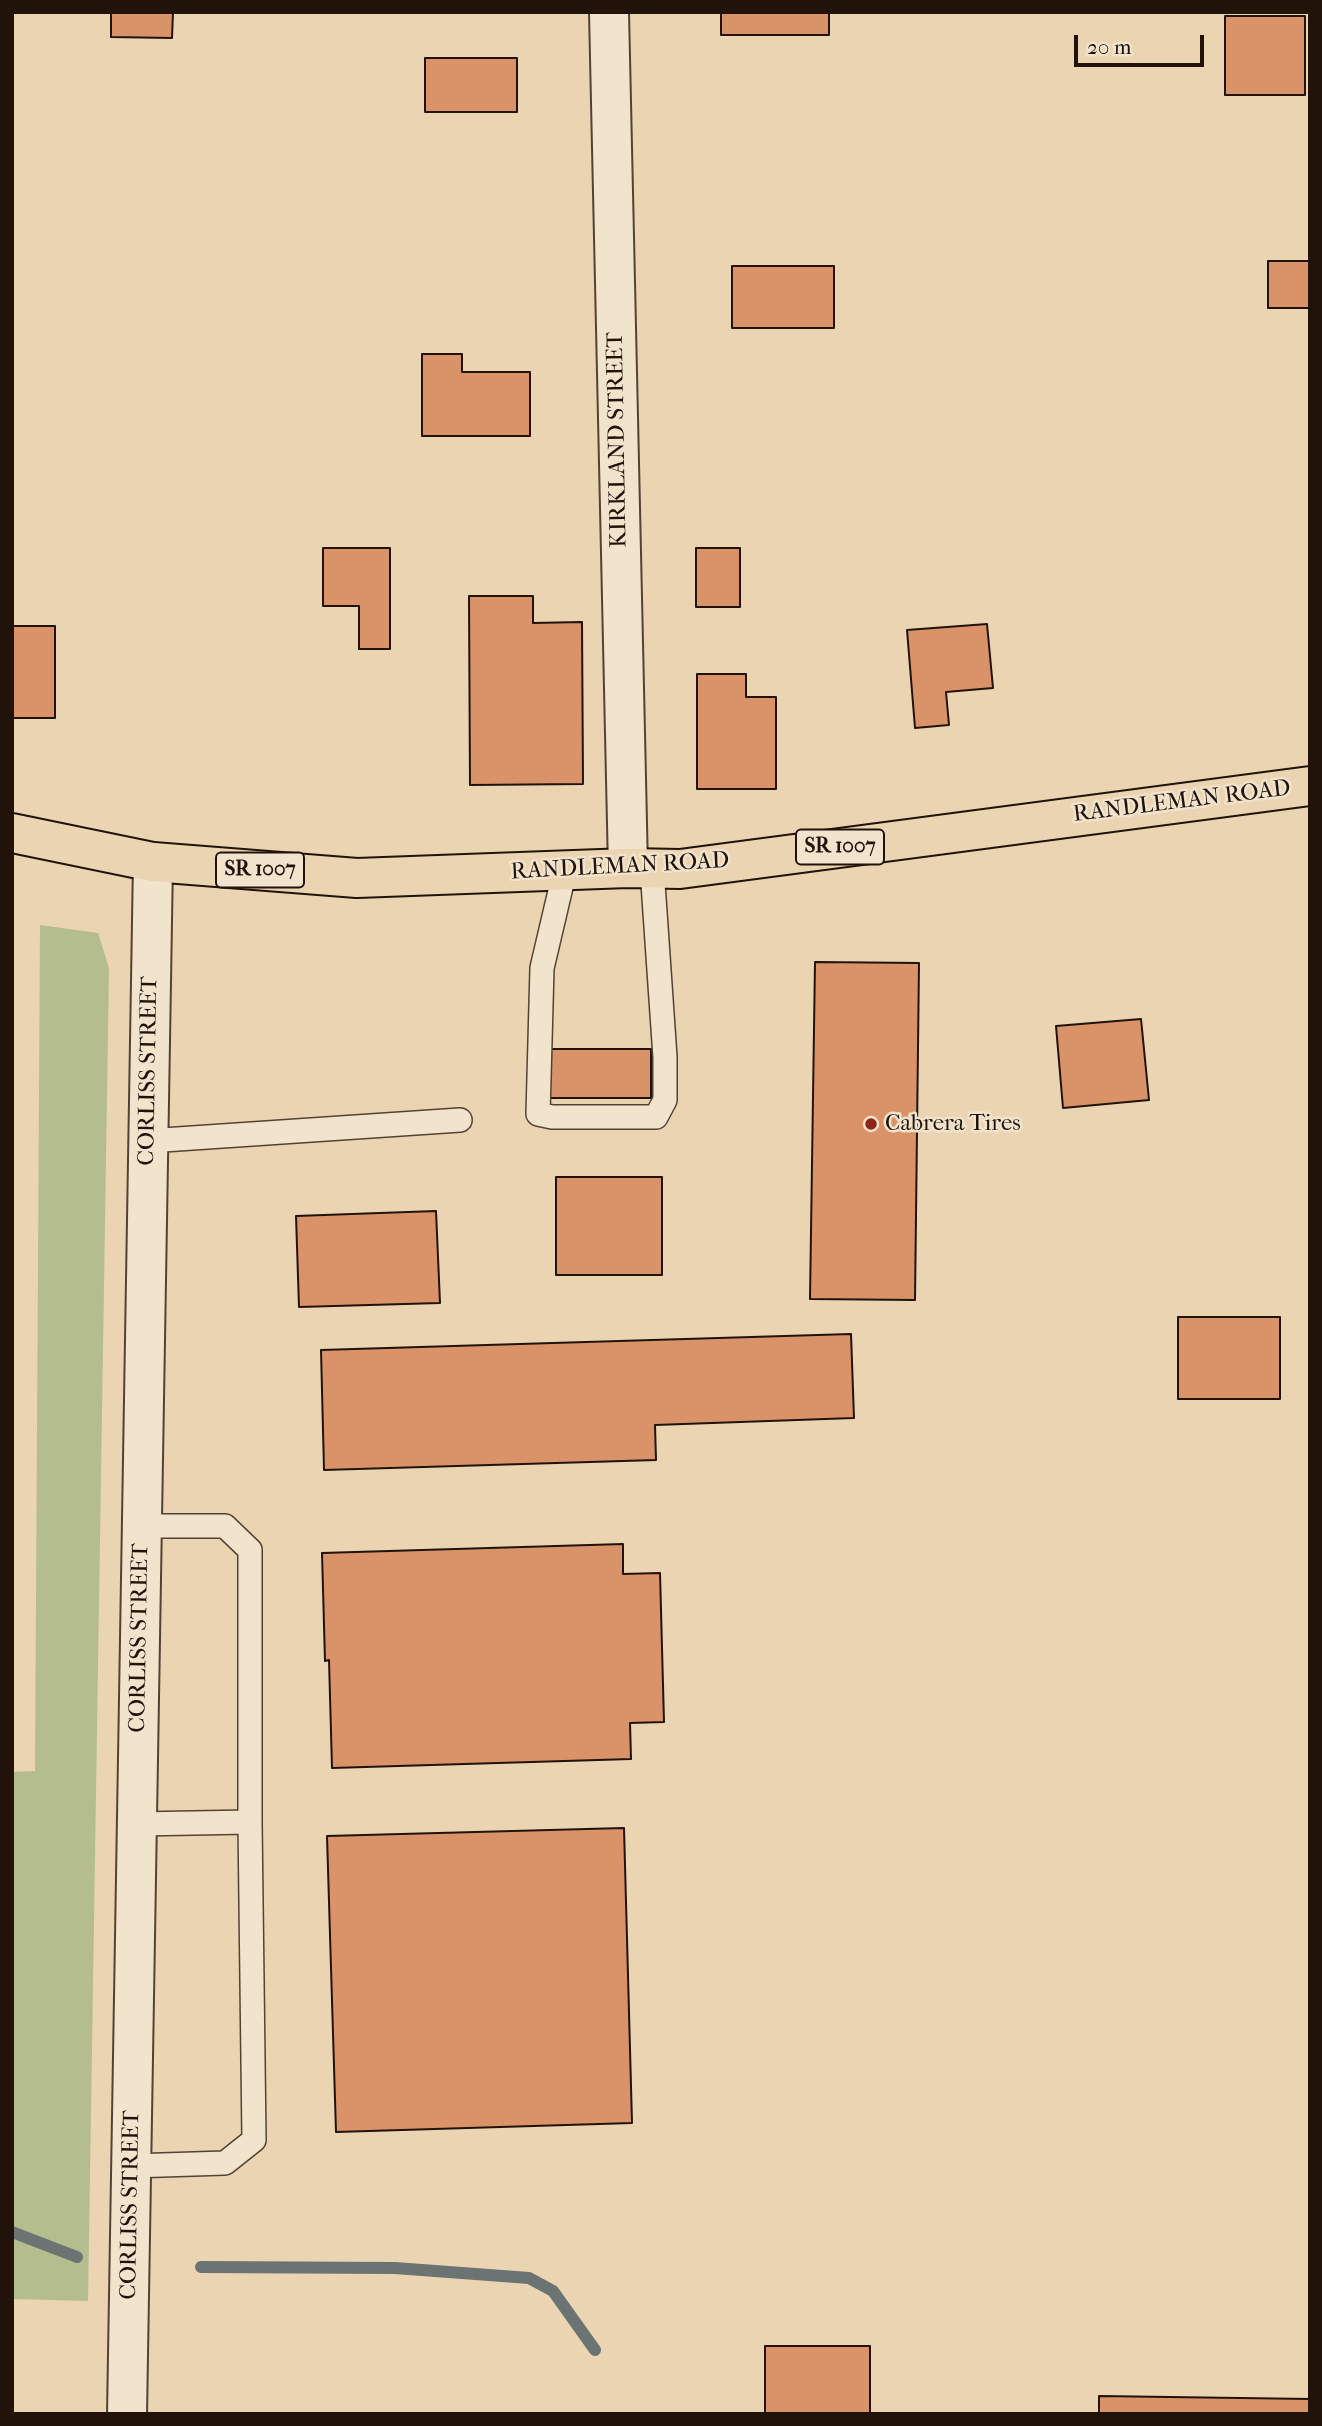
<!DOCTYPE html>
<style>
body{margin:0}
#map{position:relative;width:1322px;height:2426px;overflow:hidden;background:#ead4b1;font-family:"IM FELL French Canon",serif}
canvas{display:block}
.frame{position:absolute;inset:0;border:14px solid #21130a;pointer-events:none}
.scale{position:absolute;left:1074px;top:35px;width:130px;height:32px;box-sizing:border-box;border:4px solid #21130a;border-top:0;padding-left:9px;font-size:21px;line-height:24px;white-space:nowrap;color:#21130a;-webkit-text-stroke:5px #f1e3cc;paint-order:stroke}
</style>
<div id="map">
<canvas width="1322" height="2426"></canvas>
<div class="frame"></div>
<div class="scale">20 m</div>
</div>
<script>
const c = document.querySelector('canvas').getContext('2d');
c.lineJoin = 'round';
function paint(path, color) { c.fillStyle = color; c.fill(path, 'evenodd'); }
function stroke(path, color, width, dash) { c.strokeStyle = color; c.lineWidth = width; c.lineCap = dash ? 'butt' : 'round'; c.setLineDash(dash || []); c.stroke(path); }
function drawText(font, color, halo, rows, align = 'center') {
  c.font = font + ' "IM FELL French Canon",serif'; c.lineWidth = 5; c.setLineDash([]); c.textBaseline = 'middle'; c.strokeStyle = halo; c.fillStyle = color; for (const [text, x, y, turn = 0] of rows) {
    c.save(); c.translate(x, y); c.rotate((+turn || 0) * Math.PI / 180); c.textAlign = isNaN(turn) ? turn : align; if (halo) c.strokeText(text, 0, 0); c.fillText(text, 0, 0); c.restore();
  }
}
paint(new Path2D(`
 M40,925L98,933L109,968L88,2301L12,2299V1772L35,1771Z`), '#b4bd8e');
stroke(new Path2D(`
 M12,2232L77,2257
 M201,2267L395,2268L529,2278L553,2291L595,2350`), '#6b7472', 12);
const building = new Path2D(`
 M111,12H173L172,38L111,37Z
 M721,12H829V35H721Z
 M1225,16H1305V95H1225Z
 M425,58H517V112H425Z
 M1268,261H1310V308H1268Z
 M732,266H834V328H732Z
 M422,354H462V372H530V436H422Z
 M323,548H390V649H359V606H323Z
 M696,548H740V607H696Z
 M469,596H533V623L582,622L583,784L470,785Z
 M987,624L993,688L946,692L949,725L915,728L907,630Z
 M12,626H55V718H12Z
 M697,674H746V697H776V789H697Z
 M815,962L919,963L915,1300L810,1299Z
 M1141,1019L1149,1100L1063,1108L1056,1026Z
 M550,1049H651V1098H550Z
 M556,1177H662V1275H556Z
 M436,1211L440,1303L299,1307L296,1216Z
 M1178,1317H1280V1399H1178Z
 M851,1334L854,1418L655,1425L656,1460L324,1470L321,1350Z
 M623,1544V1574L660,1573L664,1722L630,1723L631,1759L332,1768L329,1660L325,1661L322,1553Z
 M624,1828L632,2123L336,2132L327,1836Z
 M765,2346H870V2414H765Z
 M1099,2396L1310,2399V2414H1099Z`);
paint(building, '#da9369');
stroke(building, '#21130a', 2);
const service = new Path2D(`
 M565,870L542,968L538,1114L552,1117H656L665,1100V1057L652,869
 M148,1141L460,1120
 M137,1824L250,1822V1550L225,1526H142
 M131,2166L225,2163L254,2140L250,1822`);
const minor = new Path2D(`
 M609,12L628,868
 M127,2414L153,862`);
const primary = new Path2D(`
 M12,833L153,862L357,878L628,868L680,869L1310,786`);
stroke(service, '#534334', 26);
stroke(minor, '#534334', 42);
stroke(primary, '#21130a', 42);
stroke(service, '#f1e3cc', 23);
stroke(minor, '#f1e3cc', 38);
stroke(primary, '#ead4b1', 38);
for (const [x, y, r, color] of [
 [871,1124,7,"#8f2418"]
]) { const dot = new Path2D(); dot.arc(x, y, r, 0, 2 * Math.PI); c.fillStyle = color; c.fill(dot); stroke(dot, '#f1e3cc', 2.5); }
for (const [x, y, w] of [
 [840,847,88],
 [260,870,88]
]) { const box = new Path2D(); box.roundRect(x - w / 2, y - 17.5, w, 35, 5); c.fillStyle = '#f1e3cc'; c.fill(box); stroke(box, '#21130a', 2); }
drawText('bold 21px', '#21130a', null, [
 ["SR 1007",840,847],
 ["SR 1007",260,870]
]);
drawText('23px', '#21130a', '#f1e3cc', [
 ["KIRKLAND STREET",618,440,-91],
 ["RANDLEMAN ROAD",1182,802,-7],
 ["RANDLEMAN ROAD",620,867,-3],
 ["CORLISS STREET",149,1071,-89],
 ["CORLISS STREET",140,1638,-89],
 ["CORLISS STREET",131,2205,-89]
]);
drawText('23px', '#21130a', '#f1e3cc', [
 ["Cabrera Tires",885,1124]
], 'left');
</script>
